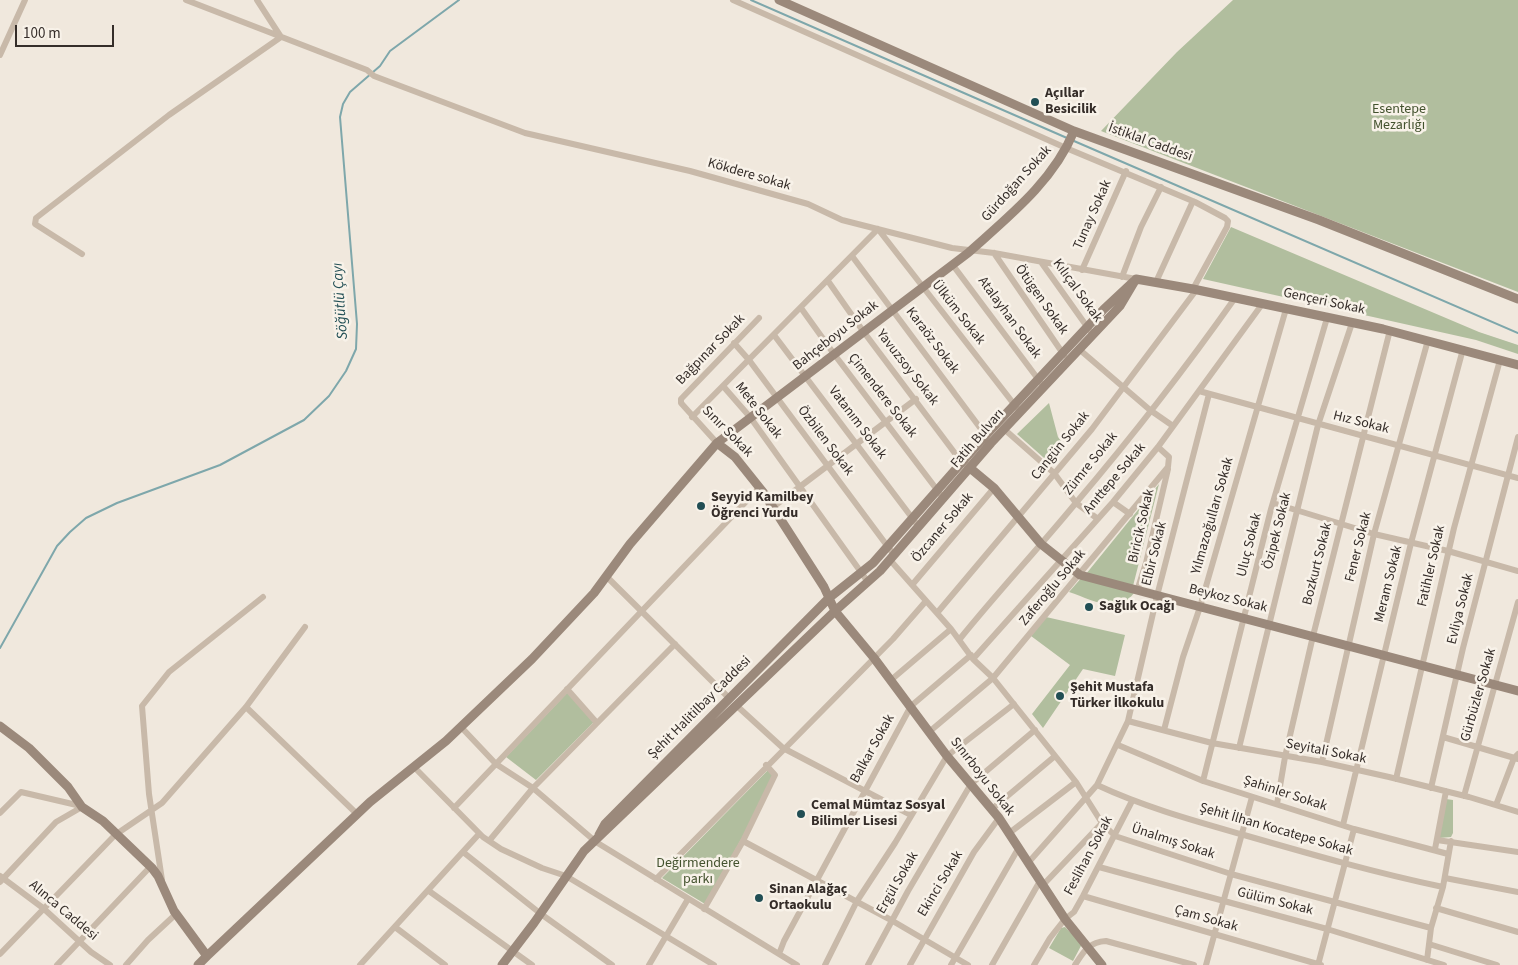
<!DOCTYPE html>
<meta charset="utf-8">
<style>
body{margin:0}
#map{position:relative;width:1518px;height:965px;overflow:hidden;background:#f0e8dd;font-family:"Source Sans 3",sans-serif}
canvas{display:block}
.scale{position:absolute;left:15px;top:25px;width:99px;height:22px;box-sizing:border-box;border:2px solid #352d29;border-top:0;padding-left:6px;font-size:15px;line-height:18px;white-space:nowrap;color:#352d29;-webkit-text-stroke:4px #f8f2e9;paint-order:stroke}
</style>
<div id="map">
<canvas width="1518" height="965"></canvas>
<div class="scale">100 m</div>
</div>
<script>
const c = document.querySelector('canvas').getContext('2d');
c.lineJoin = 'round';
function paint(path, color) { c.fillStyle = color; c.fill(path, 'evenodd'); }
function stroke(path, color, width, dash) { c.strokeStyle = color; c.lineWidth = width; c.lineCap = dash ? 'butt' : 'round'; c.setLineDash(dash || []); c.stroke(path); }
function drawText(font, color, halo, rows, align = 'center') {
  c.font = font + ' "Source Sans 3",sans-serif'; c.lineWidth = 5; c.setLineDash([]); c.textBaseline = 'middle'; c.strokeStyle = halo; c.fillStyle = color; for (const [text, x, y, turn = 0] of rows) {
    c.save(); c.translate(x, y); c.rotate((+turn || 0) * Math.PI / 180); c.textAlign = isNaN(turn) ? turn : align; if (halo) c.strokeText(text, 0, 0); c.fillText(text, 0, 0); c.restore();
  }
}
paint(new Path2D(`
 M1233,0H1518V292L1101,131L1177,52Z
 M1231,227L1479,332L1518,345V354L1476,340L1203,279Z
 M1049,403L1058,437L1066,448L1052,465L1017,434Z
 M1159,484L1133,586L1086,574Z
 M1083,576L1134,593C1117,616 1091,599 1069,592Z
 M1046,617L1125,635L1115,676L1083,669L1043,728L1032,714L1070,665L1031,636Z
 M568,692L594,722L536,780L506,757Z
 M770,768L777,775L705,904L662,878Z
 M1446,799L1453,800V833L1451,837L1439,838Z
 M1065,927L1082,944L1073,961L1049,948L1061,928Z`), '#b1be9e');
stroke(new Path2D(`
 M751,0L1067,138
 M1074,141L1518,333
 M0,648L57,546L70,532L86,518L117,503L220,465L304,420L329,396L346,371L356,349L357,324L340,117L343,104L350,92L380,66L390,51L459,0`), '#7ea7ab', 2);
stroke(new Path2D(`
 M186,0L367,70L374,76L525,133L690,171L808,204L842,220L952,248L994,253L1136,279
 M733,0L1066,148L1195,202L1225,218L1228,221L1227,227L1193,289
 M0,55L25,0
 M994,253L1064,355
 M82,254L35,224L36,218L169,115L281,37L257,0
 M852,256L987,437
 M1041,262L1093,335
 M952,264L1044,387
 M1082,270L1126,171
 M1122,277L1141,227L1161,187
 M828,281L863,331L957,456L970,468
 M1156,282L1193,201
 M801,308L834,354L944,499
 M774,335L919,527
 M734,343L749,360L894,555
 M1080,350L1150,410L1173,426
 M723,386L750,417L868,582
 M1199,391L1518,478
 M692,417L878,229L1017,408
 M1004,429L1054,473L1076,503L1098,519
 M717,443L681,403V399L759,318
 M1113,502L1130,514
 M1273,503L1374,534L1448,551L1518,571
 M773,507L916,399
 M890,560L951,629L973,659L993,678L1076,782L1102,823L1115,836L1231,874L1431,928L1443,887
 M606,576L729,698
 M912,585L994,488
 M1137,591L1146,563L1168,469
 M937,613L1092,429L1197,289
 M959,640C997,593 1037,550 1075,504C1131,438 1185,369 1235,298
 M973,659L1113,502L1158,447L1263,303
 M891,680L951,629
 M567,689L597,723
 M737,706L783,748L911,815
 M246,707L357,814
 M1128,721L1212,743L1322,762L1389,777L1469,797L1518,812
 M461,727L496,764L533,788L596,842L797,965
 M1164,730L1183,657L1200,607L1286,309
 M929,732L993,678L1168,467L1169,457L1158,447
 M1443,737L1518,759
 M1118,745L1203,781L1354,829L1448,854
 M1239,748L1318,425L1352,323
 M1322,762L1374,534L1428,340
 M414,767L483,837L501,849L542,868L566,876L714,965
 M1396,779L1454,528L1500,360
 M1203,781L1271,509L1327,318
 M1097,785C1144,807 1195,821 1244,835C1310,854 1376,873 1443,887L1451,841
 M1431,788L1463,648L1518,437
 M1464,796L1518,602
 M1277,804L1285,757L1313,636L1390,330
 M1496,805L1514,758L1518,754
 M454,808L759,488
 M992,809L1055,756
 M0,813L21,792L81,806
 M1343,825L1411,543L1463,349
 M1008,834L1076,782
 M1437,840L1518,852
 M489,841L533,788L675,644
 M743,841L891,920L968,965
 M1435,849L1446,791
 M463,852L541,914L612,965
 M1028,863L1097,785L1128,721L1157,596L1209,394
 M1099,867L1327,929L1444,965
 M0,876L43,908L91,952L110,965
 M1445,878L1518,892
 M656,879L893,639L926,601
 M162,880L149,794L142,706L169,672L263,597
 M0,882L56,822L82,807
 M1043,885L1102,823
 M429,891L532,965
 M1083,896L1321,965
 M1436,908L1518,932
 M704,909L743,841L775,775L766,765
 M395,927L445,965
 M1429,944L1497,965
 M0,954L115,835L162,803L246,707L305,627
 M779,954L784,941L911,706L971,655
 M1427,960L1431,928
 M57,965L151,866
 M126,965L148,940L176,914
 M360,965L479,834
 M649,965L688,899
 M825,965L857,901L895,843L947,756L1014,704
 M868,965L908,891L971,784L1035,730
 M910,965L974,852L999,818
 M951,965L1018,849
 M992,965L1040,881
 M1034,965L1050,938L1065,919L1074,912L1083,896L1132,801
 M1075,965C1084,951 1089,942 1106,941L1194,965
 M1206,965L1252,797
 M1318,965L1354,829`), '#c8b9a9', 6);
stroke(new Path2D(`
 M779,0L1074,131L1319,220L1518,299
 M1136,279L1193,289L1383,329L1518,365
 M717,443L735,457L763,492L824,587L835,611L874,658L947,756L999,818L1065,919L1102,965
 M970,468L994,488L1041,544L1080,575L1518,691
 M0,726L29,748L68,787L82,807L103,821L152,868L158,876L174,911L207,956L370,802L446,741L532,659L594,593L630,544L717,443L968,253C1008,217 1053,182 1074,131
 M599,835L605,824L829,598L873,563L986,435L1104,309L1134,281
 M198,965L207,956
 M502,965L534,923L584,851L835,611L880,571L991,443L1120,306L1136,279`), '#9b897b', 9);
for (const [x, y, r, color] of [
 [1035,102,5,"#214e54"],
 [701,506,5,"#214e54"],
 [1089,607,5,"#214e54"],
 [1060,696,5,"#214e54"],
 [801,814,5,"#214e54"],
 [759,898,5,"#214e54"]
]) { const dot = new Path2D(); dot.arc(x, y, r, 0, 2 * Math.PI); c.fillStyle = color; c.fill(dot); stroke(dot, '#f8f2e9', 2); }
drawText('bold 14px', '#352d29', '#f8f2e9', [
 ["Açıllar",1045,94],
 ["Besicilik",1045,110],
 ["Seyyid Kamilbey",711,498],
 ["Öğrenci Yurdu",711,514],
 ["Sağlık Ocağı",1099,607],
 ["Şehit Mustafa",1070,688],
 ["Türker İlkokulu",1070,704],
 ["Cemal Mümtaz Sosyal",811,806],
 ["Bilimler Lisesi",811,822],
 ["Sinan Alağaç",769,890],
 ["Ortaokulu",769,906]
], 'left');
drawText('14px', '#43522e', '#f8f2e9', [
 ["Esentepe",1399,110],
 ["Mezarlığı",1399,126],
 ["Değirmendere",698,864],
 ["parkı",698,880]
]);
drawText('14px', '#352d29', '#f8f2e9', [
 ["İstiklal Caddesi",1150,143,20],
 ["Kökdere sokak",749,175,16],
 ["Gürdoğan Sokak",1017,184,-48],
 ["Tunay Sokak",1093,215,-66],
 ["Kılıçal Sokak",1077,291,54],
 ["Ötügen Sokak",1041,300,55],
 ["Gençeri Sokak",1324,302,12],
 ["Ülküm Sokak",958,313,52],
 ["Atalayhan Sokak",1009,318,54],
 ["Bahçeboyu Sokak",836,336,-38],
 ["Karaöz Sokak",932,341,53],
 ["Bağpınar Sokak",711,350,-46],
 ["Yavuzsoy Sokak",907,368,52],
 ["Çimendere Sokak",882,396,52],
 ["Mete Sokak",758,411,52],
 ["Vatanım Sokak",857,423,53],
 ["Hız Sokak",1361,423,14],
 ["Sınır Sokak",727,432,45],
 ["Fatih Bulvarı",978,439,-49],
 ["Özbilen Sokak",825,441,53],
 ["Cangün Sokak",1061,446,-51],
 ["Zümre Sokak",1091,464,-51],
 ["Anıttepe Sokak",1115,479,-50],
 ["Yılmazoğulları Sokak",1213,516,-74],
 ["Biricik Sokak",1142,526,-77],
 ["Özcaner Sokak",943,528,-50],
 ["Özipek Sokak",1278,531,-76],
 ["Uluç Sokak",1250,545,-76],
 ["Fener Sokak",1359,547,-76],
 ["Elbir Sokak",1155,554,-76],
 ["Bozkurt Sokak",1318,564,-76],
 ["Fatihler Sokak",1432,566,-77],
 ["Meram Sokak",1389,584,-76],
 ["Zaferoğlu Sokak",1053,588,-50],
 ["Beykoz Sokak",1228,599,14],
 ["Evliya Sokak",1461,609,-76],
 ["Gürbüzler Sokak",1479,695,-74],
 ["Şehit Halitilbay Caddesi",700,708,-45],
 ["Balkar Sokak",873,749,-61],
 ["Seyitali Sokak",1326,752,11],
 ["Sınırboyu Sokak",982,777,52],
 ["Şahinler Sokak",1285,794,18],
 ["Şehit İlhan Kocatepe Sokak",1276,830,16],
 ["Ünalmış Sokak",1173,842,18],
 ["Feslihan Sokak",1089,856,-62],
 ["Ergül Sokak",898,883,-60],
 ["Ekinci Sokak",941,884,-59],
 ["Gülüm Sokak",1275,902,14],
 ["Alınca Caddesi",63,911,40],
 ["Çam Sokak",1206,919,16]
]);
drawText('italic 15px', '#214e54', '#f8f2e9', [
 ["Söğütlü Çayı",341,301,-94]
]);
</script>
